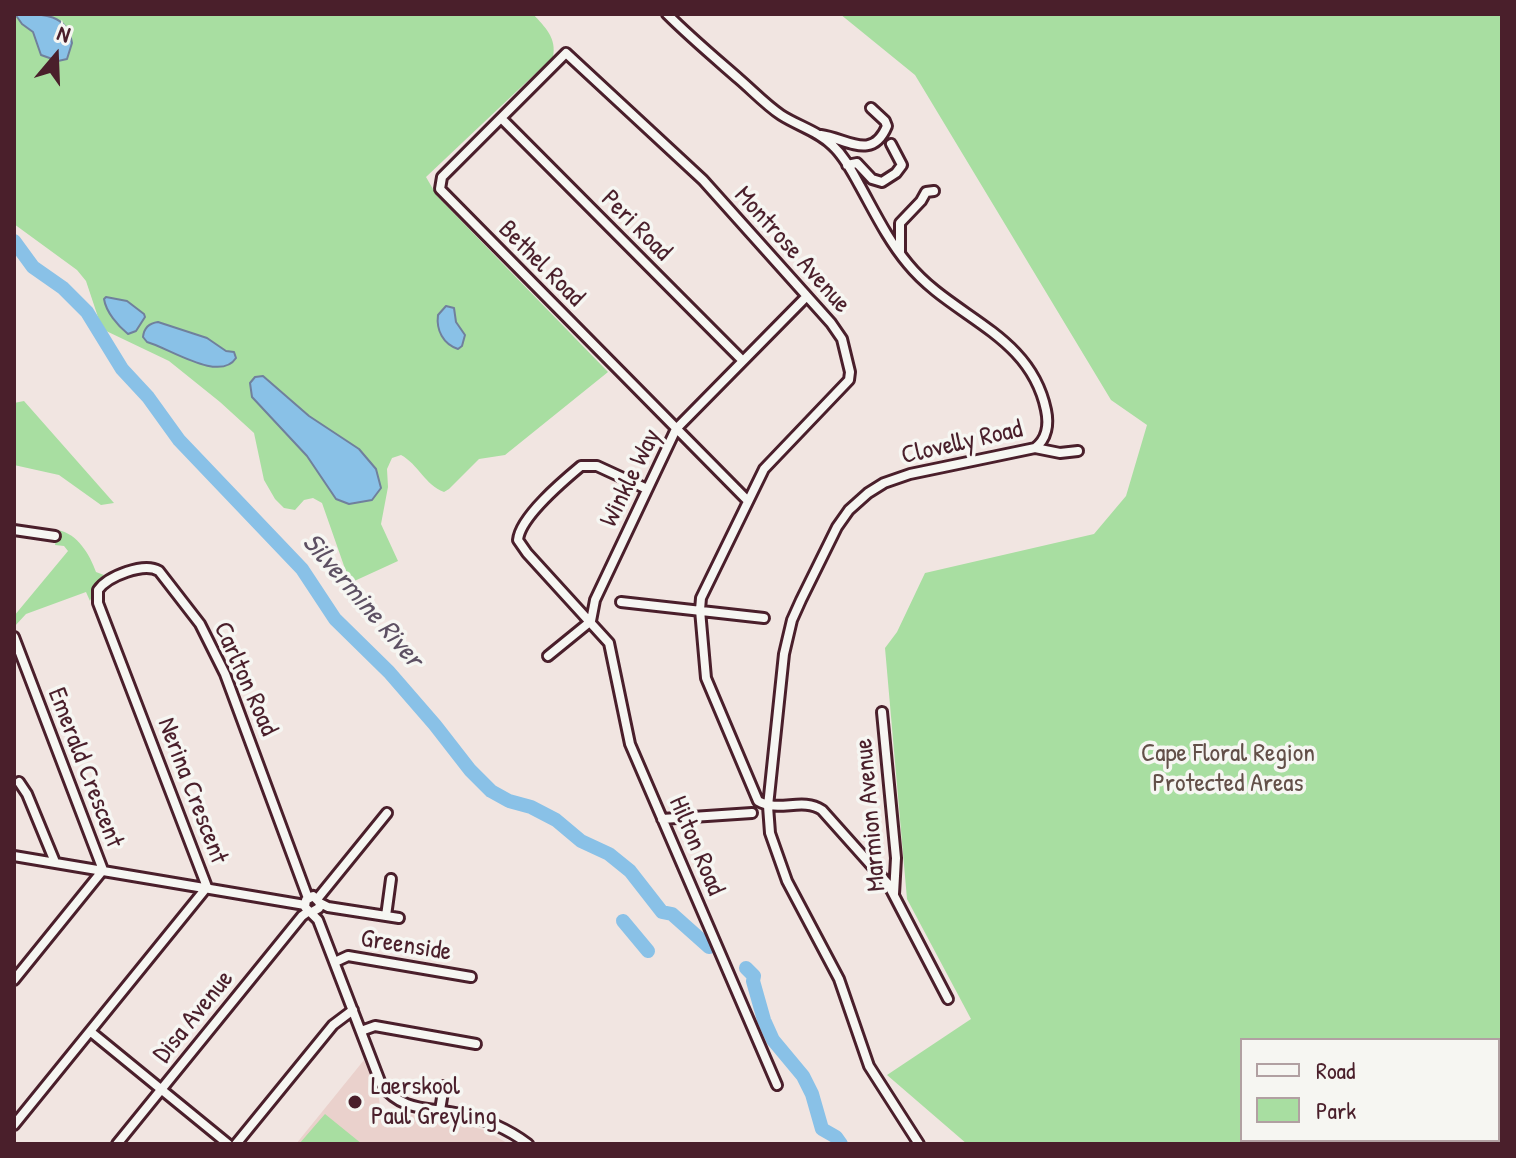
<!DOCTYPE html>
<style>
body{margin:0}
#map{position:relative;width:1516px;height:1158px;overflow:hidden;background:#f1e5e1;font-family:"Patrick Hand",sans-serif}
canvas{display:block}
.frame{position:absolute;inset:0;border:16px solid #4a1f2b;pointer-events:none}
.legend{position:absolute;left:1240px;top:1038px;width:260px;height:104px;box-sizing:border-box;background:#f6f6f2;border:2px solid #b1a0a2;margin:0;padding:10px 14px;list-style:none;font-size:24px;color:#4a1f2b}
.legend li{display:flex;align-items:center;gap:16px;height:40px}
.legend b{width:40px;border:2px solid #b1a0a2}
.north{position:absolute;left:16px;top:16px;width:80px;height:80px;-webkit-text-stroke:6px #f6f6f2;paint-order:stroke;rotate:19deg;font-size:22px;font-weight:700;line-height:32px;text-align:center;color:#4a1f2b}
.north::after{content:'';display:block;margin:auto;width:28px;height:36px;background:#4a1f2b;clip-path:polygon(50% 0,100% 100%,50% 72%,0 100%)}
</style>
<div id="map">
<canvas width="1516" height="1158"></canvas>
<div class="frame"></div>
<ul class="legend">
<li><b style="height:10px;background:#f6f6f2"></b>Road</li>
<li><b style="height:22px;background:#a8dea1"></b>Park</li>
</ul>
<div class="north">N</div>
</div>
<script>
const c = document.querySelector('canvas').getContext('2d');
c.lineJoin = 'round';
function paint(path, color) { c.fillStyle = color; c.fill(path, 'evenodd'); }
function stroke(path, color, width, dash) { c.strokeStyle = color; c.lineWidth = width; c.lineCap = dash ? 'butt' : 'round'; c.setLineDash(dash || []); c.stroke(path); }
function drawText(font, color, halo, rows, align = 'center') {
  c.font = font + ' "Patrick Hand",sans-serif'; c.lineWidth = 7; c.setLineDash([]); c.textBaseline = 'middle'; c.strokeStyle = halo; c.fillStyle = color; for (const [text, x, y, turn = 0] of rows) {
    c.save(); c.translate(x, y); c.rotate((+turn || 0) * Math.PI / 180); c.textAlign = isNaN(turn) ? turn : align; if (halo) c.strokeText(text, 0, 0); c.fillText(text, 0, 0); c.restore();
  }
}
paint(new Path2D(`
 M364,1060L379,1098L380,1107L383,1110L455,1122L484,1130L509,1144H296Z`), '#ead1cc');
paint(new Path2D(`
 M14,14H533C545,27 557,38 553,57L426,177L437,196L608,372L505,455L479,459L449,489L444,492C425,485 418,464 401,455L392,458L387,469L388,487L381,524L398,561L350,583L322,503L313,498L304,500L295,510L284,508L275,499L264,480L254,433L220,402L169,361L102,329L86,281L77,270L14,224Z
 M840,14H1502V1144H967L887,1075L971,1019L907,899L885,648L897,632L925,573L1094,534L1126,496L1147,425L1111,400L915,75ZM1498,1040V1140H1242V1040Z
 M24,401L114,503L101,505L59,475L14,465V403Z
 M58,530C78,534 90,555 96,572L104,575L96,585L90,601L86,592L26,614L14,627V616L68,551L64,546L55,545Z
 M325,1114L362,1144H299Z`), '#a8dea1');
const water = new Path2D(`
 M15,14C40,14 67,12 72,43L67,59L58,61L41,55L33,32L22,24Z
 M106,297L127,301L144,314L145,317L136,331L128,334C118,326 106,312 104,299Z
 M446,306L454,308L456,322L465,335L462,346L458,349C443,344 436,330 438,315Z
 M158,322L207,338L226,351L234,352L236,358C220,383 169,348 147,342L143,337C144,328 150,323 158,322Z
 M263,376L309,416L359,449L376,469L381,488L372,500L349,504L336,499L307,456L252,397L250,383L255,377Z`);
paint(water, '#89c1e7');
stroke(water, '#70809c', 2);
stroke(new Path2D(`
 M14,241L33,267L63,288L87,312L122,369L148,397L179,440L302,569L335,619L389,672L435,725L470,770L491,791L509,801L531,807L556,820L581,841L609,854L630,871L662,912L672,914L709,947
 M623,921L648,951
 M746,968L754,976L753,981L764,1020L773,1040L803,1076L812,1094L822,1129L836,1137L841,1144`), '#89c1e7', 14);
const minor = new Path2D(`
 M667,14C690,37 715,58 739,79C753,91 766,105 781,115C798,126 818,131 833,146C845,157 852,172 860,186C875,213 888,240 908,264C952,318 1030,333 1046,410C1049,424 1047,439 1035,448L910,474L884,483L868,493L849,510L837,527L801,600L792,620L784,654L768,806L770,833L787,881L839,979L869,1066L919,1144
 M501,118L743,361
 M821,135C846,138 872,162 887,126L885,121L871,108
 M847,165L857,163L872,179L882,182L896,173L902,165L891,144
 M900,253V223L921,201L926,192L934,191
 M1035,448L1060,453L1078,451
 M647,489L597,466H581C563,481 520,517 518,540L527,553L609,643L630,744L777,1085
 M747,500L440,189L442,177L566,53L703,180L831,323L842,339L850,372L849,380L764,469L701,598L700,610L706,678L758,801C779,813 802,797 822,810L888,884L948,999
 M14,530L55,536
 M621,602L764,618
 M14,637L103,870L14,980
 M548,656L591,621L595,600L676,429L807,296
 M882,712L896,858L894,894
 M19,782L27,794L55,862
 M662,819L752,813
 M14,856L305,905
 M318,898L387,813
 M320,903L328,907L399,918
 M312,912L319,908L320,903L313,896L306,900L305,907L318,920L381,1084C402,1112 428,1107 460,1114C485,1119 508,1129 528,1144
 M386,916L391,879
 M335,962L348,956L471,977
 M361,1031L375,1026L476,1044
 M91,1032L228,1144
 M440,1110L444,1086
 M14,1125L207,887L98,603V590C108,576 144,562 159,571L200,624L225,674L308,898
 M117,1144L302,916L309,911
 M236,1144L333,1025L353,1010`);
stroke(minor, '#4a1f2b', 14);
stroke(minor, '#f6f6f2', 8);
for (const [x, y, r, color] of [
 [355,1102,8,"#4a1f2b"]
]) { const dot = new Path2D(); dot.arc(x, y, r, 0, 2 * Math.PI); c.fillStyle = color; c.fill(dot); stroke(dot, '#f6f6f2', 3); }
drawText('26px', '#4a1f2b', '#f6f6f2', [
 ["Peri Road",636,226,45],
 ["Montrose Avenue",792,250,48],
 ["Bethel Road",541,264,45],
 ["Clovelly Road",962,443,-13],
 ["Winkle Way",631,478,-64],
 ["Carlton Road",245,679,66],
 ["Emerald Crescent",85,768,69],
 ["Nerina Crescent",192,791,69],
 ["Marmion Avenue",871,815,-95],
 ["Hilton Road",696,846,67],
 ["Greenside",406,946,9],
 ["Disa Avenue",194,1017,-51]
]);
drawText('26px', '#624f48', '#f6f6f2', [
 ["Cape Floral Region",1228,754],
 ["Protected Areas",1228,784]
]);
drawText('26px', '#4a1f2b', '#f6f6f2', [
 ["Laerskool",371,1087],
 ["Paul Greyling",371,1117]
], 'left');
drawText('italic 28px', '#5d5063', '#f6f6f2', [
 ["Silvermine River",362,601,49]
]);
</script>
